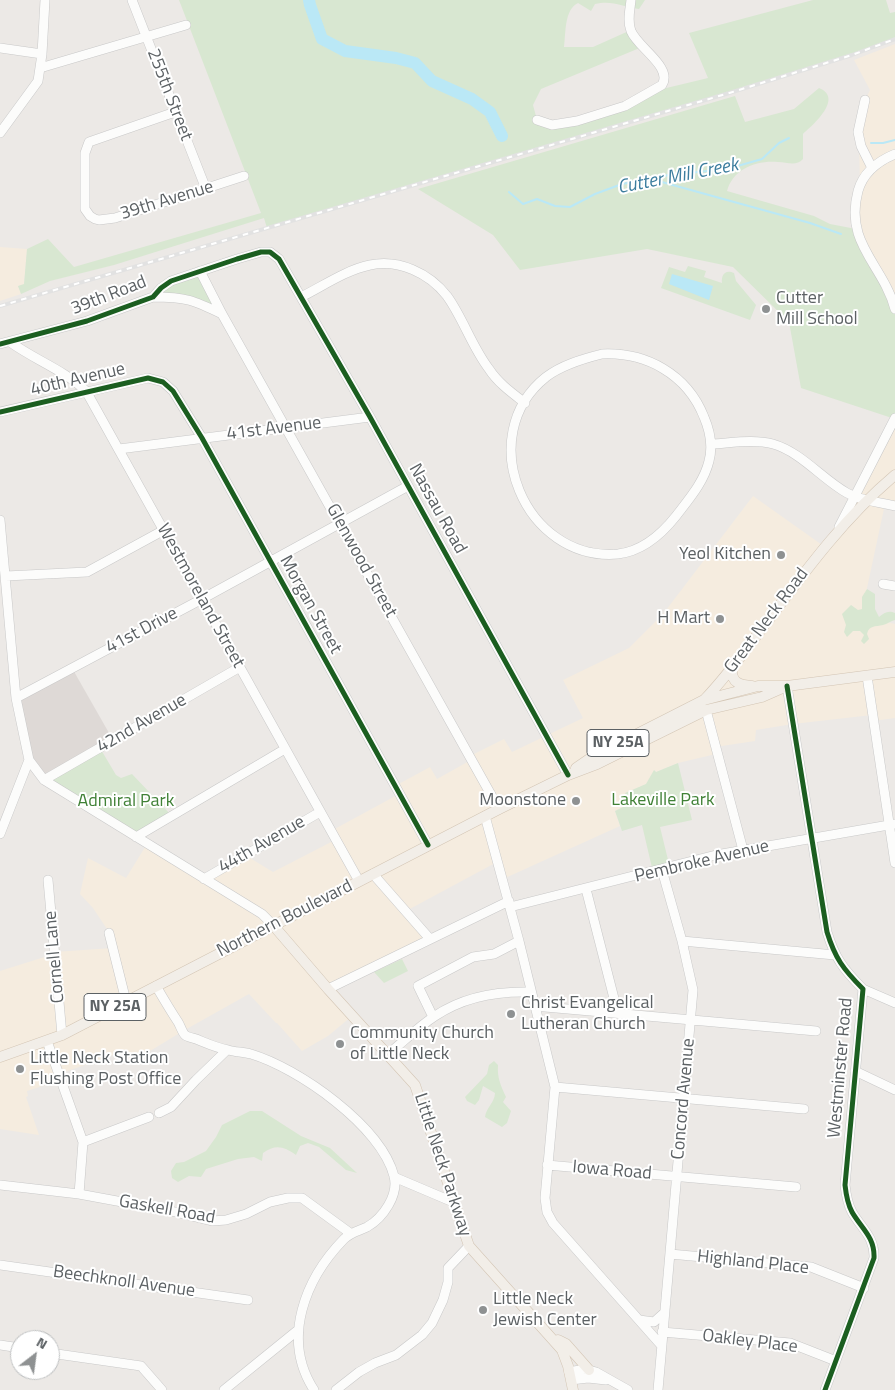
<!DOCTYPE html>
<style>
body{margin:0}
#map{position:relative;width:895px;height:1390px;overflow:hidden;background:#ece9e6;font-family:"Titillium Web",sans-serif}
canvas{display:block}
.north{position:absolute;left:10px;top:1330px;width:50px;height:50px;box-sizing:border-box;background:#fff;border:1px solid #bec0c1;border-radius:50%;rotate:30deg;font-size:14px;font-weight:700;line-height:20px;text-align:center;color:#5c6164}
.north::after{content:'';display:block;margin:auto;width:18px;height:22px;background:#8e9192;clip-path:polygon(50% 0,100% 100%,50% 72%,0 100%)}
</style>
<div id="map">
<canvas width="895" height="1390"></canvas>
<div class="north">N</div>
</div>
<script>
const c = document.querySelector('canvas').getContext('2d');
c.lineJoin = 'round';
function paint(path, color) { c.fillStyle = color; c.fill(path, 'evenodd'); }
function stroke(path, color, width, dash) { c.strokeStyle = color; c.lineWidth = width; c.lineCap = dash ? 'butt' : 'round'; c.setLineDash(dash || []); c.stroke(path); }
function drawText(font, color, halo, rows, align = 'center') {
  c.font = font + ' "Titillium Web",sans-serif'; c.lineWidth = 4; c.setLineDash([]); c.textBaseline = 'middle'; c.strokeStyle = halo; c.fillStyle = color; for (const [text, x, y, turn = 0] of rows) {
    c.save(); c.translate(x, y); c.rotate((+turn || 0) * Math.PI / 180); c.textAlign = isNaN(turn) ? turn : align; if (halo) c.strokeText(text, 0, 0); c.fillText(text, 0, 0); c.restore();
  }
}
paint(new Path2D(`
 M895,44V309L856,231L860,187L859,139L865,100L870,90L854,60Z
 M0,247L27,249L24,285L18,286L21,294L0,301Z
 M895,418V506L885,504L861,616L895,624V718L873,721L872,715L793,724L756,730L755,741L715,747L716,754L678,763L656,772L655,770L646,784L626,793L631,803L615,811L620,826L503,879L497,862L406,911L429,939L329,989L352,1016L328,1036L302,1051L277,1023H276L249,994L183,1031L127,1065L119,1053L59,1074L61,1080L27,1091L28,1096L26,1097L39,1135L0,1129V971L54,954V952L113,948L109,932L93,908L80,894L88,858L126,878L147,844L204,879L245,855L273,872L335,840L331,831L399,794L395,786L430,767L437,779L471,760L470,756L504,739L512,752L583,718L563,680L629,648L663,614L753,496L825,547Z`), '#f5ecdf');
paint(new Path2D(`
 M72,668L113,740L44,780L29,760L16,698Z`), '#ded9d6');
paint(new Path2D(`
 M179,0H645L639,9C622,7 613,0 595,4L591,11L578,3C564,10 566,33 564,47H593L631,30L642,47L541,89L533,105L537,120L564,123L654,91L708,78L689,33L813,0H886L890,13L895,12V39L852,55L472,169L267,228L264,218L114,265L50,281L21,294L18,286L24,284L27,249L48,239L74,267L261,213Z
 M819,88C844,98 813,125 803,134V159C796,167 787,162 778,162C756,160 733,169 727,191L814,216L830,224L856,229L895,309V419L801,388L789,322L733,267L647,249L520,270L493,235L418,189L735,96L745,122L794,109Z
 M688,266L706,271L704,277L722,283C721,275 725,269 734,273L736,281L756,305L750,320L661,288L669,267L685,272Z
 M200,271L222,314L202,304L153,297L161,288Z
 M867,589L875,594V609L879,617C884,613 888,610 895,613V620C891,621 887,624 883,625C875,627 869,625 867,634L869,639L864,644L861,641L864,635L860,631H853L847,637L844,632L846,625L842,614L851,605L858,610L862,609V597Z
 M100,748L116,775L121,778L132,774L172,816L136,837L44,780Z
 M678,763L692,820L660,827L670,868L653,872L642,825L622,831L615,811L631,803L625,793L646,784L654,770L656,772Z
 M402,959L408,971L384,983L374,972Z
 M494,1061L498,1065C497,1078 501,1086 506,1097L503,1102L511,1111L507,1123L502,1127L485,1117C486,1108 495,1102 495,1093L483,1086L479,1100L475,1105L467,1101L465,1097L487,1074L489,1065Z
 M250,1111H262L301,1136L330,1148L357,1173L346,1170L319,1147L308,1143L300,1146L296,1155C284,1146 275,1144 263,1153L262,1161L254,1157L238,1159L206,1169L201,1177L189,1176L178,1182L172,1178L171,1171L176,1163L184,1162L206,1151L216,1137L222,1125Z`), '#d8e7d1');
paint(new Path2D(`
 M672,274L713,286L709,300L669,284Z`), '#bae8f6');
stroke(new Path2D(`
 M871,143H883L895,140
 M651,179L810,223L841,234
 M509,192L523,204L537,199L555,206L570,207L595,194L622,184L669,175L727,169L762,159L779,143L789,138`), '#bae8f6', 2);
stroke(new Path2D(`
 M309,0L310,5L322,39L345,51L396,58L415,63L432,81L472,99L490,112L502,136`), '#bae8f6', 12);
const minor = new Path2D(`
 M132,0L206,189
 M0,48L42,54
 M40,68L186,25
 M865,100L858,132L861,146L872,168
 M175,112L89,142L85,153V209L90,216L95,219L99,220L115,218L244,176
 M537,120L552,125L577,121L625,106L662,85C673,67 638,48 631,31C627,21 630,10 631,0
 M0,133L38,81L42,54L45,0
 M895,154C878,161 863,173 858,191C844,244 883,264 895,309
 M200,271L222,314L499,809
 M153,297C186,297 193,300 222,314
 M301,297C323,286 346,270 370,265C399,259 429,273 447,296C463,318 472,347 489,369C498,383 512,393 525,403
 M10,342C35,360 64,370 86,391L359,881
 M0,344L87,321L153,297L161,288L171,281L237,259L261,252H270L279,259L370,417L568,775
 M602,354C646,352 687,374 704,417C710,431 713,446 709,461C704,482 689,499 676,516C661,535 643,551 618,554C525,562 472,436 546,377C562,365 582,359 602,354Z
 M0,412L148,378L163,382L173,391L202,438L428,845
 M711,444C731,443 754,439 773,444C801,452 822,479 847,493C861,501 879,502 895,506
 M119,449L370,417
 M0,520L16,698L29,760L44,780L262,914L273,925
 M839,527L895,418
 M6,576L87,572L164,530
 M883,584L895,586
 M867,676L895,863
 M787,686L827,932C835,958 843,969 863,989L845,1185C846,1194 847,1203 852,1212C861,1228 875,1237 874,1258L825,1390
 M16,698L202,599L408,486
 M706,710L743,850
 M44,780L240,667
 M485,816L519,941L555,1087L545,1198L547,1212L553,1223L661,1345
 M0,834L29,760
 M136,837L285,749
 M373,874L430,939
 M204,879L320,812
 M48,880L62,1035
 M586,889L618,1014
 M510,907L716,855L895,824
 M109,933L126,1001
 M682,941L835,955
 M156,986C163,998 170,1010 178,1022C180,1025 182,1032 185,1035C187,1037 193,1038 196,1039C206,1043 217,1048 228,1050C235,1052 243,1052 251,1054C298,1068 381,1126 394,1176C399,1195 383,1218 367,1227C359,1231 351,1232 344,1239C305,1279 281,1339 314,1390
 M328,989L509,901
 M863,989L895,1003
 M534,1006L816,1031
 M433,1017L418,986L473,957L494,954L519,941
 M47,1041L83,1142L79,1194
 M387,1055C403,1042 418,1027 435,1016C463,997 498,991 531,992
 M855,1071L895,1090
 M555,1087L804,1109
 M159,1113L171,1107L196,1080L227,1050
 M83,1142L149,1117
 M547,1165L796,1187
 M394,1177L453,1202
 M0,1185L79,1194L171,1211L212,1221L226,1220L246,1214L270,1202L288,1198H302L350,1233
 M670,1254L811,1267L864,1288
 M0,1265L248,1300
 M639,1320L654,1322L664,1313
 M662,1332L790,1343L836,1361
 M0,1345L20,1348
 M50,1353L141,1366L162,1390
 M569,1372L585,1369L596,1372L628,1390
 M571,1380L588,1378L606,1380
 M224,1390L298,1330
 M336,1390L359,1372L375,1363L396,1355L422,1335L432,1323L443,1300L448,1282V1268L469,1246
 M658,1390L693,990L682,941L662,870`);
const major = new Path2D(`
 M732,669C731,683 740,685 752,686
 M705,699C728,675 747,648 767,622C806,570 845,517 895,475
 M576,768L592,757L704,700L758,686H787L895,672
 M273,925L328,989L415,1085L469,1246L562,1350L568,1366L573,1390
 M0,1057L62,1035L499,809L568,775L597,764L706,710L762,697L787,686
 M558,1340L566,1344L589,1370`);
stroke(minor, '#c8c8c8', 10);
stroke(major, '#d3c5b4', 11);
stroke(minor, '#fcfcfb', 9);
stroke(major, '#f2eee8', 10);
const rail = new Path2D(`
 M0,306L726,94L852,55L895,39`);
stroke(rail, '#e2e2e2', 4);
stroke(rail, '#fff', 2, [5.5]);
stroke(new Path2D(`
 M0,344L87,321L153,297L161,288L171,281L237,259L261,252H270L279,259L370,417L568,775
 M0,412L148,378L163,382L173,391L202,438L428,845
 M787,686L827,932C835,958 843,969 863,989L845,1185C846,1194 847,1203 852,1212C861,1228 875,1237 874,1258L825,1390`), '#1b5e20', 5);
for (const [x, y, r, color] of [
 [766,309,5,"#8e9192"],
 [781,555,5,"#8e9192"],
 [720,619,5,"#8e9192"],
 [576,801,5,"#8e9192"],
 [511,1014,5,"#8e9192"],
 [340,1044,5,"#8e9192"],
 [20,1069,5,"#8e9192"],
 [483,1310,5,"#8e9192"]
]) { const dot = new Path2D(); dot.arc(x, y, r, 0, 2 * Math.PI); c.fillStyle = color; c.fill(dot); stroke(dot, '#fff', 2); }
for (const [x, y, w] of [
 [618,743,62],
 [115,1007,62]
]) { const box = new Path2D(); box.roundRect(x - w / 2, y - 13.5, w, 27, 4); c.fillStyle = '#fff'; c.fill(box); stroke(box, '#5c6164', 1); }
drawText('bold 16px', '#5c6164', null, [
 ["NY 25A",618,743],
 ["NY 25A",115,1007]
]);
drawText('18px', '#5c6164', '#fff', [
 ["255th Street",169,95,69],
 ["39th Avenue",167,201,-17],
 ["39th Road",109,296,-21],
 ["40th Avenue",78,380,-13],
 ["41st Avenue",274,429,-7],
 ["Nassau Road",437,509,61],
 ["Glenwood Street",361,561,61],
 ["Westmoreland Street",200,596,61],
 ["Morgan Street",310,605,61],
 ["Great Neck Road",767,621,-53],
 ["41st Drive",142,631,-28],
 ["42nd Avenue",142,724,-30],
 ["44th Avenue",262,845,-30],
 ["Pembroke Avenue",702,862,-13],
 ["Northern Boulevard",285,919,-27],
 ["Cornell Lane",55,957,-95],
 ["Westminster Road",841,1068,-85],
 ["Concord Avenue",684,1099,-85],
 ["Little Neck Parkway",442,1165,72],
 ["Iowa Road",612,1171,5],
 ["Gaskell Road",167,1210,10],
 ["Highland Place",753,1263,6],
 ["Beechknoll Avenue",124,1282,8],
 ["Oakley Place",750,1342,7]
]);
drawText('18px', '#5c6164', '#fff', [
 ["Cutter",776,299],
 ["Mill School",776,320],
 ["Yeol Kitchen",771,555,"right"],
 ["H Mart",710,619,"right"],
 ["Moonstone",566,801,"right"],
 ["Christ Evangelical",521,1004],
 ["Lutheran Church",521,1025],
 ["Community Church",350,1034],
 ["of Little Neck",350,1055],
 ["Little Neck Station",30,1059],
 ["Flushing Post Office",30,1080],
 ["Little Neck",493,1300],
 ["Jewish Center",493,1321]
], 'left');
drawText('18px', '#408136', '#fff', [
 ["Lakeville Park",663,801],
 ["Admiral Park",126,802]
]);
drawText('italic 19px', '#3c7d9e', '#fff', [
 ["Cutter Mill Creek",678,177,-11]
]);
</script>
